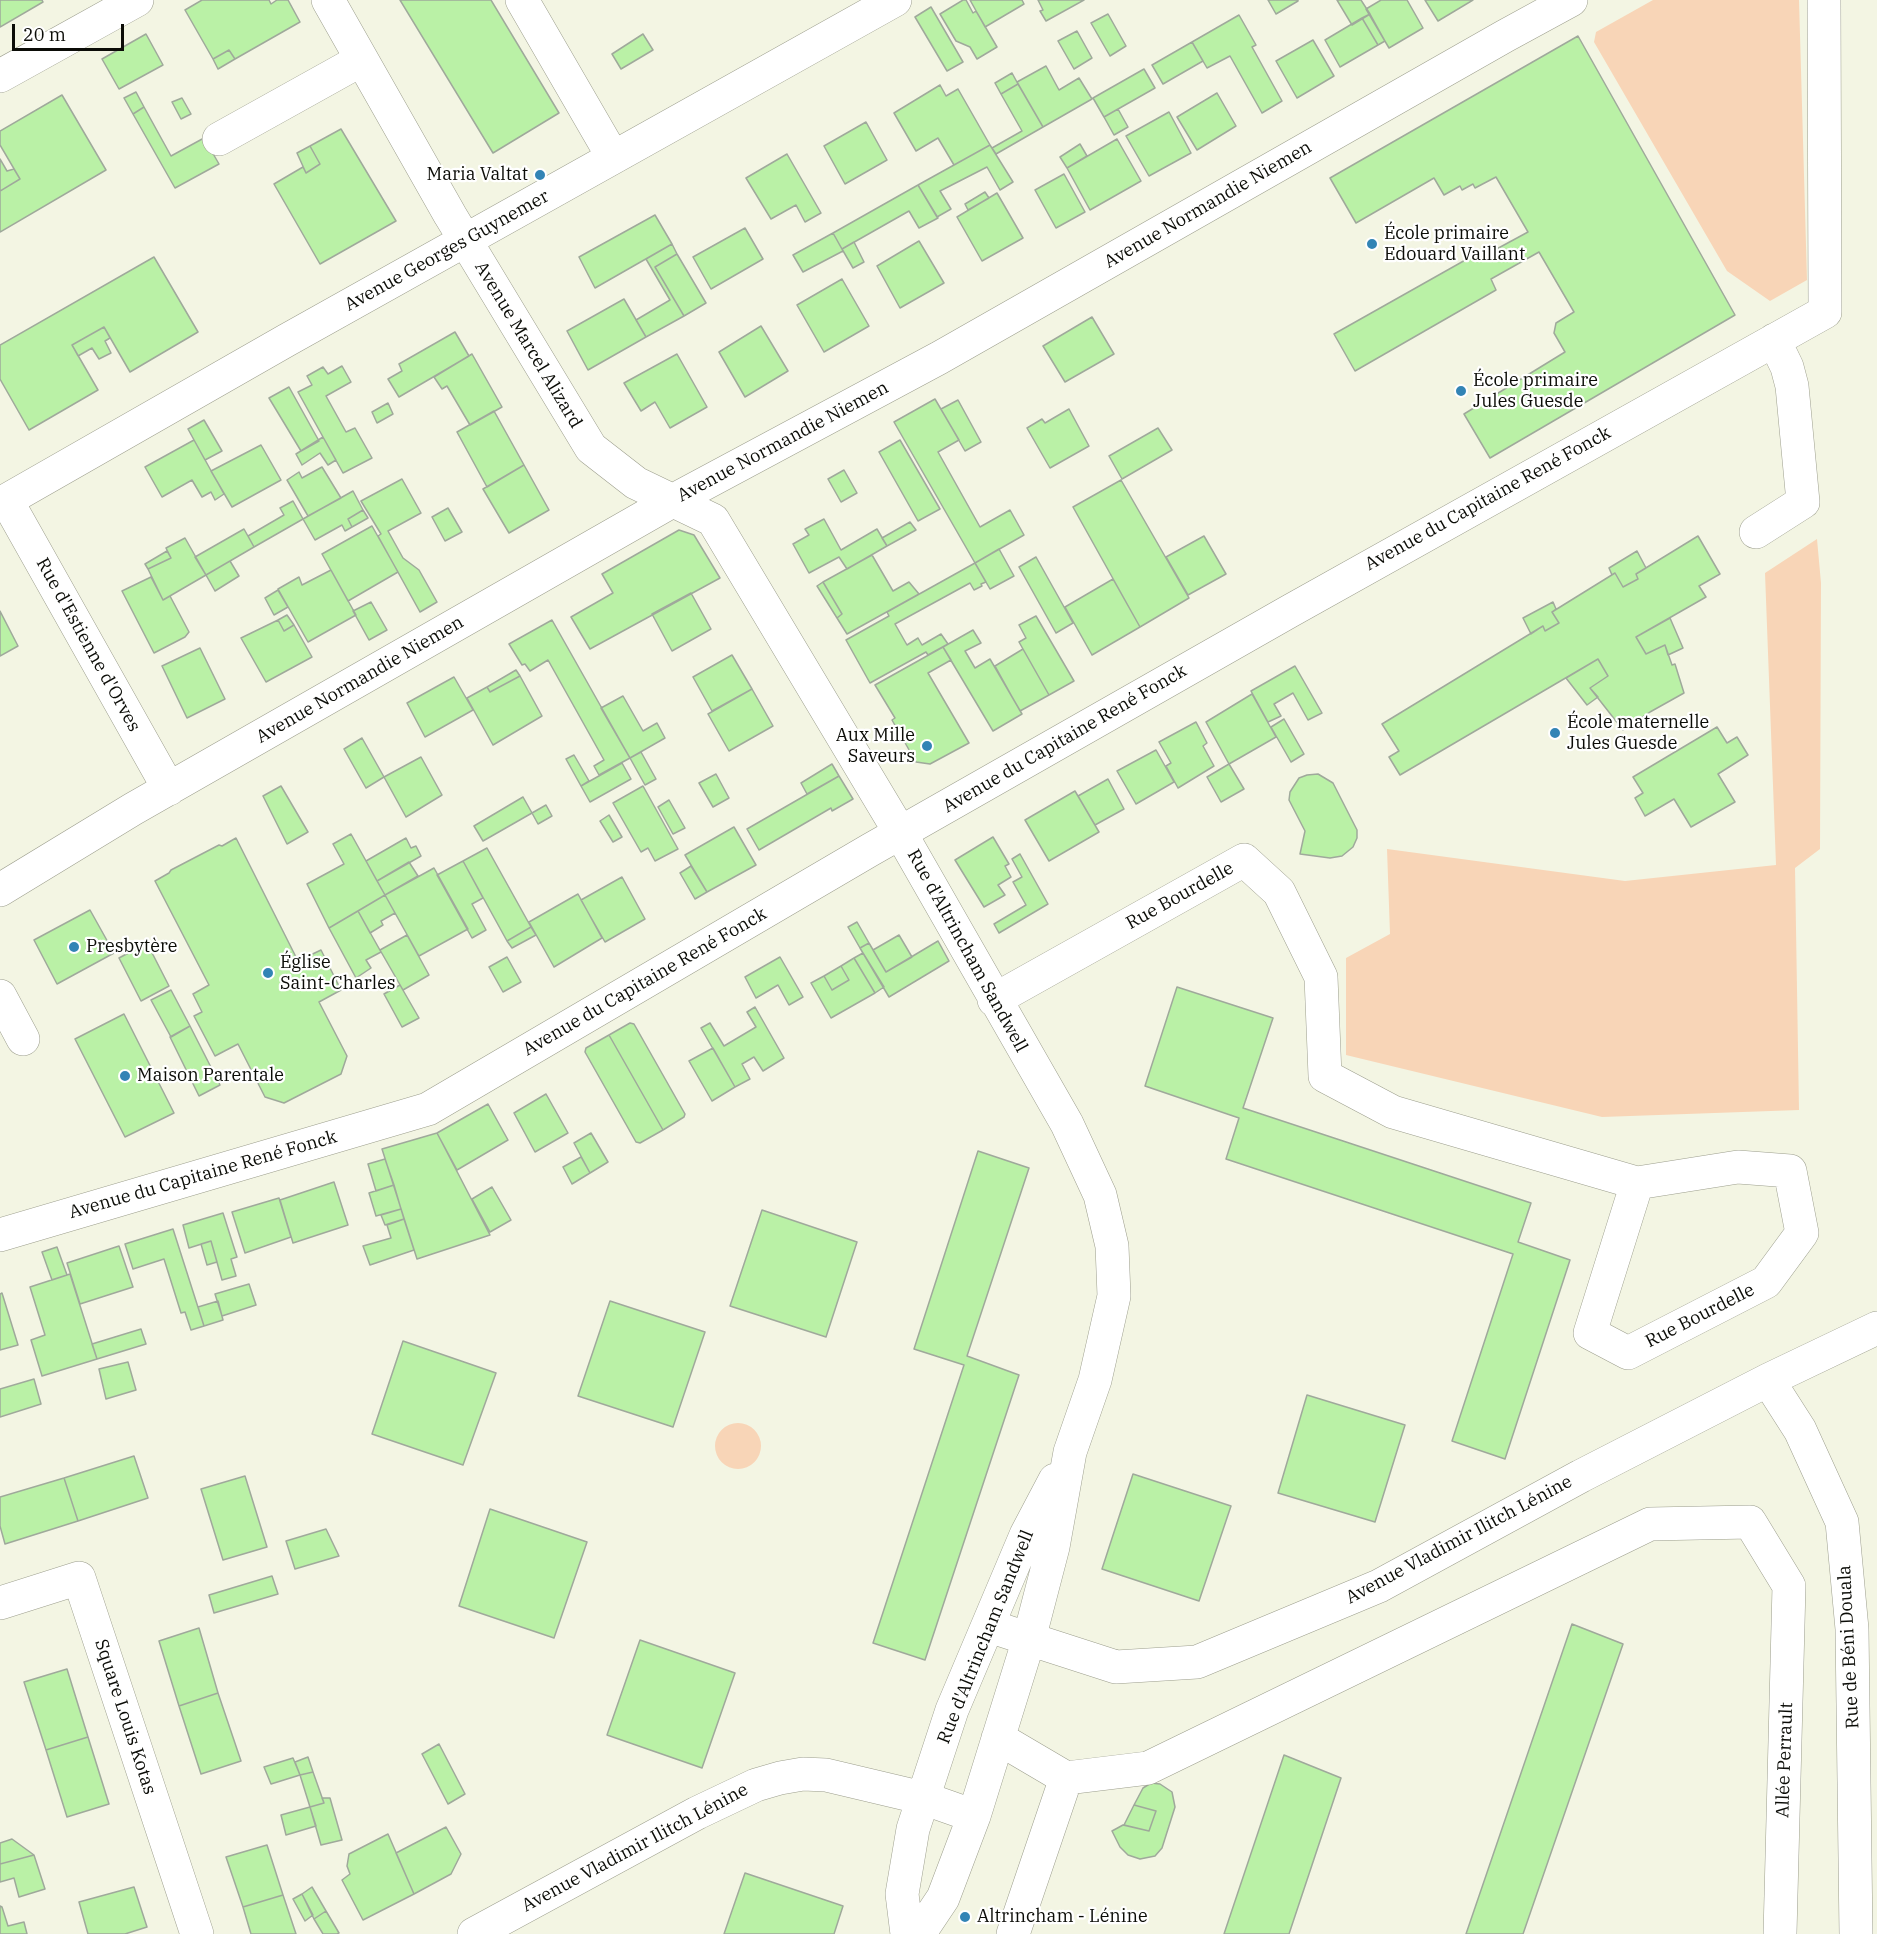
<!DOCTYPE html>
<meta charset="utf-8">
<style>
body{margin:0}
#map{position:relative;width:1877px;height:1934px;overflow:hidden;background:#f3f5e3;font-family:"IBM Plex Serif",serif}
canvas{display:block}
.scale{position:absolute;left:12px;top:24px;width:112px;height:27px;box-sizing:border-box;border:3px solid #0b0c07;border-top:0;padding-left:8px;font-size:18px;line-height:21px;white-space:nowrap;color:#0b0c07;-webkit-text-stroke:4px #fff;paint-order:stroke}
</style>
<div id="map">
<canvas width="1877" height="1934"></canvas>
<div class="scale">20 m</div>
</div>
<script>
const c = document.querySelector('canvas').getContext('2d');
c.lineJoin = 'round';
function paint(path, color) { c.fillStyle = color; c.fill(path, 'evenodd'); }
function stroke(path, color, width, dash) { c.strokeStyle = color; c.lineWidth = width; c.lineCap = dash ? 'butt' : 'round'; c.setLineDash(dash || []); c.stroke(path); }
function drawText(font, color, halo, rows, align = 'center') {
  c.font = font + ' "IBM Plex Serif",serif'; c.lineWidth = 4.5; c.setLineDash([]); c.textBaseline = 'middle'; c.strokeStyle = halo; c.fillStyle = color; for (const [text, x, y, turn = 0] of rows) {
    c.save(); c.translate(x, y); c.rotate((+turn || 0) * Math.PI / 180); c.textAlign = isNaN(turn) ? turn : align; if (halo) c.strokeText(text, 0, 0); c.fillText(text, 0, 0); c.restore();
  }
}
paint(new Path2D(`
 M1653,0H1799L1807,280L1770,301L1727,271L1594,42L1596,32Z
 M1817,539L1821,583L1820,849L1795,868L1799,1110L1602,1117L1346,1055V958L1390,934L1387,849L1625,881L1776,865L1765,573Z
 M715 1446a23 23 0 1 1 46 0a23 23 0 1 1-46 0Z`), '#f8d5b7');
const building = new Path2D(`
 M0,0H42L43,2L0,27Z
 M202,0H269L271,4L277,0H288L300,22L235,59L229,50L213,59L185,10Z
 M400,0H491L559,113L493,153Z
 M963,0H966L973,13L976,11L997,47L977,59L970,47L956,41L940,14Z
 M970,0H1022L1024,4L985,27Z
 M1038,0H1084L1046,21L1040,11L1043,10Z
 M1268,0H1298V1L1276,14Z
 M1337,0H1361L1370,14L1352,25Z
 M1381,0H1407L1423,28L1389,48L1366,9Z
 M1425,0H1473L1438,21Z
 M931,7L963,62L947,71L915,17Z
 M1108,14L1126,46L1110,56L1091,23Z
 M1370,14L1385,41L1378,45L1362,18Z
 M1239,15L1256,45L1252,47L1282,101L1262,113L1230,56L1207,68L1192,42Z
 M1362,18L1378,45L1340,67L1325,40Z
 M1077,31L1092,58L1074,69L1058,41Z
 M146,34L163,65L119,89L102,59Z
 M643,34L653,50L621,69L612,54Z
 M1578,36L1735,315L1490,458L1464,414L1565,352L1554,333L1556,323L1574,312L1539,252L1491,279L1496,290L1355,371L1334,334L1476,254L1480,258L1528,232L1496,177L1475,188L1473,184L1462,190L1460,186L1444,195L1434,178L1356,223L1330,178Z
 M1313,40L1334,76L1297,98L1276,61Z
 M1192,42L1203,61L1163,84L1152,65Z
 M229,50L235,59L218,69L213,59Z
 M1046,66L1059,90L1079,78L1092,99L1043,127L1017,82Z
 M1144,69L1155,88L1104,117L1093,98Z
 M1012,73L1018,84L1001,94L995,83Z
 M1018,84L1043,127L996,154L992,148L1022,131L1001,94Z
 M940,85L946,96L958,89L990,145L954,165L938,138L916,151L894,113Z
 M136,92L144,107L133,114L124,98Z
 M1217,93L1236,126L1197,150L1177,117Z
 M62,95L106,170L0,232V191L20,179L0,145V131Z
 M182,98L191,114L181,119L172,102Z
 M144,107L171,156L204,138L219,164L175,188L133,114Z
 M1118,109L1128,127L1114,135L1104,117Z
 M1169,112L1191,153L1149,176L1126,136Z
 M866,122L887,160L845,184L824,146Z
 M341,129L396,221L320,264L274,184L303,167L306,173L320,164L310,146Z
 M1117,139L1141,181L1090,210L1067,168Z
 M1080,144L1087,156L1067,168L1060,157Z
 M990,145L1013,182L1000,190L987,167L940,191L951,209L937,217L918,185Z
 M310,146L320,164L306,173L297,153Z
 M787,154L821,213L805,222L796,205L771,219L746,178Z
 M0,159L7,171L14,169L20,179L0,191Z
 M1064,174L1085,212L1056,228L1035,190Z
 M918,185L938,218L919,228L909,211L842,249L833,233Z
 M985,192L989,198L968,210L965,204Z
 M997,193L1023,238L982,261L957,217Z
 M655,215L672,244L595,288L579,257Z
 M745,228L763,259L711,289L693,257Z
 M833,233L843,251L803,272L793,255Z
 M919,241L944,283L900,308L877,266Z
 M854,242L864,262L853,268L842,249Z
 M672,244L677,254L655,267L684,316L646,337L636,320L670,300L646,259Z
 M677,254L706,303L684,316L655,267Z
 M154,257L198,332L130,372L104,327L72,345L98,390L29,430L0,379V345Z
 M842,279L869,326L824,352L797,305Z
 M624,299L646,337L588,370L567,331Z
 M1092,317L1114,354L1065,382L1043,346Z
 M761,326L788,371L745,397L719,352Z
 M104,327L110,338L105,341L111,353L99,359L92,348L78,356L72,345Z
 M455,332L469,356L399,397L388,379L402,371L399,364Z
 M472,354L502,407L470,425L447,386L442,389L434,377Z
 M677,354L707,407L670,428L655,402L641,411L624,383Z
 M342,366L351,382L326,396L346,432L355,428L372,458L343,473L298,392L312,385L307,376L323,367L328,374Z
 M289,387L319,441L301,451L269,398Z
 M935,399L959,440L938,452L980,527L1010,510L1024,535L975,563L894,422Z
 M958,400L981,442L965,451L941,409Z
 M388,403L393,414L377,423L372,412Z
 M1069,409L1089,446L1050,468L1027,428L1042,419L1045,423Z
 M494,411L524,465L487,487L457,432Z
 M204,420L222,451L205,460L188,429Z
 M1158,428L1172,450L1122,479L1109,456Z
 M323,437L336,460L328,465L320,453L302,465L296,454Z
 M194,440L224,494L215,500L211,492L202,497L192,480L162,497L145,467Z
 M900,440L940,509L918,521L879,452Z
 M261,445L281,480L232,507L211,471Z
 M524,465L549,510L509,533L483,489Z
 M322,467L341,498L308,516L287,480L299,472L302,478Z
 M844,470L857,493L841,502L828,479Z
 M402,479L421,513L388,531L403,558L419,570L437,602L420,612L378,536L381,534L361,501Z
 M1121,480L1189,598L1140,627L1073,507Z
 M353,491L363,510L348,519L352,527L345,531L342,525L315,540L303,519Z
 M293,501L303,519L254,547L248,536L284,515L280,508Z
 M448,508L462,532L445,541L432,517Z
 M363,510L368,518L352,527L348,519Z
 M824,519L841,550L877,529L887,546L847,569L839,557L809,573L793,544L809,535L805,529Z
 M910,522L916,530L887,546L882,538Z
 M372,526L398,572L348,601L322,554Z
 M244,529L254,547L206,575L195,557Z
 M679,530L694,535L720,578L590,649L571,617L613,593L602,574Z
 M1204,536L1226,574L1188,595L1166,557Z
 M1698,536L1720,574L1699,586L1706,597L1636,637L1646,654L1665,645L1672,665L1675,664L1684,693L1650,712L1623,730L1590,688L1608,676L1598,659L1400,775L1389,757L1399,751L1382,724L1543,626L1545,631L1559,623L1552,612L1615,573L1623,587L1638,579L1636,574Z
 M185,538L206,575L163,600L148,569L171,558L166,548Z
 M999,549L1014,576L990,589L975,563Z
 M167,551L171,558L148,569L145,564Z
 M1637,551L1646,568L1636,574L1638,579L1623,587L1615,573L1612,575L1609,568Z
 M872,555L893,591L909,582L919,594L847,634L837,618L842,614L823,582Z
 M1036,557L1073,623L1056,633L1019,567Z
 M230,561L239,576L215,591L206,575Z
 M975,563L986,582L981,584L982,586L974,590L970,583L895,624L907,645L918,638L922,645L941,634L948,644L928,655L926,652L870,683L846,640L889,616L887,612Z
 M331,570L356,615L308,642L278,589L299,577L302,585Z
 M151,577L163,600L170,596L189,632L185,637L154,653L122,591Z
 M1113,579L1140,627L1092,655L1065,607Z
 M823,582L842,614L837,618L817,586Z
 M278,590L288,607L274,615L265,598Z
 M691,593L711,629L672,651L652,614Z
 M371,602L387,630L369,640L353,611Z
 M1553,602L1556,609L1552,612L1559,623L1545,631L1543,626L1531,634L1523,618Z
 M0,611L18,646L0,656Z
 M287,615L294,625L284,631L278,620Z
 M1036,616L1074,681L1049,695L1019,642L1026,638L1019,625Z
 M1670,618L1683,648L1668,655L1665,645L1646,654L1636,637Z
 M278,620L284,631L294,625L312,657L266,682L241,638Z
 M552,620L630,758L599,775L594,766L604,760L548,660L530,671L525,664L522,665L509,644Z
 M973,630L981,643L965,651L975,668L990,659L1022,714L993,731L943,647Z
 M943,647L951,660L928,673L969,743L930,764L916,762L892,720L895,718L875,685Z
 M200,648L225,699L187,718L162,666Z
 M1023,649L1049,695L1020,711L995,666Z
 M732,655L752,689L712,711L693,677Z
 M1598,659L1608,676L1590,688L1598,697L1587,705L1566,678Z
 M1295,666L1322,713L1308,720L1293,693L1274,704L1281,716L1268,722L1251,691Z
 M516,670L520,676L490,692L487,687Z
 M520,676L542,716L493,745L467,698L487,687L490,692Z
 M454,677L473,710L425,737L407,703Z
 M752,689L773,726L729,751L708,714Z
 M1252,694L1276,737L1229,764L1206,722Z
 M623,696L643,731L657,723L665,738L630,758L601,708Z
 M1284,719L1304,754L1291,762L1271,727Z
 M1196,722L1207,743L1203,746L1214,766L1178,788L1166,766L1171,763L1159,742Z
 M1717,727L1727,743L1737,737L1748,755L1718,774L1735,802L1691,827L1674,799L1645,816L1635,798L1643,793L1633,777Z
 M362,738L384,777L366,788L344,749Z
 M1156,750L1174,782L1136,804L1117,771Z
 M641,752L656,779L645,785L630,758Z
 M574,755L589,781L581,786L566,759Z
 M421,757L442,795L406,817L384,777Z
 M622,763L631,779L590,802L581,786Z
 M832,764L839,776L807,794L801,783Z
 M1229,764L1244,789L1221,802L1207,777Z
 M716,774L729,798L713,807L699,783Z
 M1318,774L1333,783L1357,830V838L1353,847L1342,856L1330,858L1300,854L1305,831L1289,800L1290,792L1299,778L1307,775Z
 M839,776L853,799L832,811L831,808L759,850L747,829Z
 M1108,779L1124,809L1095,825L1078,796Z
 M281,786L308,832L287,844L263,796Z
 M643,786L678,849L655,861L648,848L641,852L613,803Z
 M1075,791L1099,832L1049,861L1025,820Z
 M523,797L532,813L483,841L474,826Z
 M669,800L685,828L673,834L658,807Z
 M546,805L552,816L538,824L532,813Z
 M609,815L622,837L613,842L600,821Z
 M734,827L756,865L707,892L685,855Z
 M351,834L385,895L329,928L307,884L344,864L333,844Z
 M993,837L1009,864L1005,866L1011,877L998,885L1005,895L984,907L955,860Z
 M236,838L298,961L321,950L341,990L319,1002L347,1056L341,1074L284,1103L265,1097L238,1044L215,1056L194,1016L202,1012L193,994L209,985L155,881L169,873L171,870L219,845L222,846Z
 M406,838L411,848L416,846L421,856L377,881L366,861Z
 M487,848L531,927L507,941L463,861Z
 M1020,854L1048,904L999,933L994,924L1026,905L1013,882L1022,877L1012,859Z
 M463,861L483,898L472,904L486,930L472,938L437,875Z
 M409,862L418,876L385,895L377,881Z
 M691,866L707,892L695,899L680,873Z
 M434,868L468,929L419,956L385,895Z
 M622,877L645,919L605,942L581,900Z
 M578,894L602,938L554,967L529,922Z
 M385,895L395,913L381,921L383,925L370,933L358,911Z
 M90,910L114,953L57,984L34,940Z
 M358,911L381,952L366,960L371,968L356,978L329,928Z
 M857,922L869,943L860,948L848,927Z
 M531,927L536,935L512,948L507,941Z
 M407,935L429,975L403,990L380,950Z
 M899,935L912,957L886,972L873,950Z
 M938,941L949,961L889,997L860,948L869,943L886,972Z
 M147,943L169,986L141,1001L119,958Z
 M863,953L884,987L875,993L854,958Z
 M507,957L521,982L503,992L489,967Z
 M780,957L803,997L789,1005L778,985L756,998L745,977Z
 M854,958L875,993L831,1018L811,983L824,976L832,990L849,980L841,966Z
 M841,966L849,980L832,990L824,976Z
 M400,985L419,1018L402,1027L384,994Z
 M1177,987L1273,1018L1243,1108L1531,1203L1518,1242L1570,1260L1505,1459L1452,1441L1513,1254L1226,1159L1239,1118L1145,1086Z
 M171,990L190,1026L171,1037L151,1000Z
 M755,1007L784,1058L763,1071L754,1057L742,1064L750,1079L735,1087L701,1028L710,1023L724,1046L756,1027L747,1012Z
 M124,1014L174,1113L125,1137L75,1039Z
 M630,1023L634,1024L685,1114L684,1117L663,1130L609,1035Z
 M190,1026L220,1085L199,1096L170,1037Z
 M609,1035L663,1130L640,1143L636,1142L585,1052L586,1048Z
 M713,1048L735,1087L712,1101L689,1061Z
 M546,1094L568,1133L535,1152L514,1113Z
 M488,1104L508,1140L457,1170L437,1133Z
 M437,1133L490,1235L417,1259L382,1149Z
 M591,1133L608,1162L590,1173L574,1143Z
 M978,1151L1029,1168L967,1356L1019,1375L925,1660L873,1643L964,1365L914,1349Z
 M581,1157L590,1173L572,1184L563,1167Z
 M385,1159L394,1185L376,1191L368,1164Z
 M334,1182L348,1225L293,1243L280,1200Z
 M394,1185L401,1209L376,1216L369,1193Z
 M492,1187L511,1220L490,1232L472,1199Z
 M279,1198L291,1237L245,1253L232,1212Z
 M401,1209L404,1219L385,1225L381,1215Z
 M762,1210L857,1242L826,1337L730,1306Z
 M223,1213L237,1257L231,1259L236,1276L222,1280L211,1241L189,1248L183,1225Z
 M404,1219L414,1250L370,1265L363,1246L391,1238L387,1225Z
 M173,1229L204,1326L191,1330L185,1312L181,1313L164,1259L133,1269L125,1244Z
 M211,1241L217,1262L207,1265L201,1244Z
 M119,1246L133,1287L80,1304L67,1263Z
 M57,1247L67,1275L52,1280L42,1252Z
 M70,1274L97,1359L42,1376L31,1340L45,1335L30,1287Z
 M249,1284L256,1305L222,1316L215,1294Z
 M2,1293L18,1345L0,1350V1294Z
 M218,1301L223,1320L204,1326L198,1307Z
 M610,1301L705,1332L673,1427L578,1396Z
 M141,1329L146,1344L97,1359L92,1344Z
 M403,1341L496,1373L463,1465L372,1434Z
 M128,1362L136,1390L106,1399L99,1369Z
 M34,1379L41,1404L0,1417V1389Z
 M1307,1395L1405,1425L1375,1522L1278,1493Z
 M134,1456L148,1498L78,1521L64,1478Z
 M1133,1474L1231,1506L1199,1601L1102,1569Z
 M245,1476L267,1547L223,1560L201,1489Z
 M64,1478L78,1521L5,1544L0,1526V1497Z
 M490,1509L587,1542L554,1638L459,1606Z
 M326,1529L339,1556L295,1569L286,1541Z
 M272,1576L278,1594L214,1613L209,1595Z
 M1572,1624L1623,1644L1523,1934H1466Z
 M199,1628L218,1693L179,1706L159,1641Z
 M640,1640L735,1673L702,1768L607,1735Z
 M67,1669L88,1737L46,1750L24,1682Z
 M218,1693L241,1761L201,1774L179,1706Z
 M88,1737L109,1804L67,1817L46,1750Z
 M439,1744L465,1794L448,1804L422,1754Z
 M1284,1755L1341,1778L1289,1934H1224Z
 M308,1757L313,1772L300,1775L295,1762Z
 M293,1758L300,1775L271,1784L264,1767Z
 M313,1772L324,1803L310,1807L300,1775Z
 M1151,1783L1160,1784L1172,1792L1175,1807L1162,1848L1155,1856L1140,1859L1128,1855L1120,1847L1112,1831L1123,1825L1149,1831L1156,1811L1134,1805L1143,1788Z
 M322,1798H330L342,1840L321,1845L310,1807L324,1803Z
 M1134,1805L1156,1811L1149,1831L1124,1825Z
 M310,1807L316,1826L286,1835L281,1815Z
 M446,1827L461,1854L451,1874L414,1894L396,1853Z
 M388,1834L414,1894L363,1920L342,1880L350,1874L347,1866L349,1854Z
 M12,1839L34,1855L0,1864V1843Z
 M267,1845L283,1895L243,1907L226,1857Z
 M34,1855L45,1889L19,1897L14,1878L0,1882V1864Z
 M745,1873L843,1906L834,1934H724Z
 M134,1887L147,1927L125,1934H88L79,1902Z
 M312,1887L326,1911L314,1919L302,1894Z
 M302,1894L313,1915L305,1921L293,1899Z
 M283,1895L296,1934H251L243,1907Z
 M0,1906L2,1907L8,1926L24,1922L27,1934H0Z
 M326,1911L339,1933L337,1934H323L314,1919Z`);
paint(building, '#baf1a6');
stroke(building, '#9fa99b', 1.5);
const minor = new Path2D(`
 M328,0L450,215L591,448L636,483L713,520L901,834L1067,1124L1100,1195L1112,1246L1114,1296L1095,1380L1070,1452L1053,1547L1029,1639L974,1816L943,1898L919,1934
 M522,0L613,157
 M0,76L137,0
 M219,139L361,60
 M7,501L169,789
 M0,504L287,340L895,0
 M1756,532L1803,502L1792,386L1787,367L1774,340
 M0,890L133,809L674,500L939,358L1505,36L1571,0
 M0,996L23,1039
 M994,1000L1244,860L1279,892L1321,977L1325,1076L1393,1112L1637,1183L1738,1167L1790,1171L1802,1233L1766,1282L1628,1353L1590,1333L1637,1183
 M0,1235L428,1109L870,850L1290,611L1825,312L1824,0
 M1768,1380L1800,1430L1842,1522L1852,1629L1856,1934
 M0,1603L79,1578L197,1934
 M989,1626L1116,1667L1197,1662L1379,1586L1581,1476L1768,1380L1877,1328
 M998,1738L1066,1778L1013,1934
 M1066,1778L1148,1768L1650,1524L1750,1522L1789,1586L1780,1934
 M474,1934L697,1813L756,1785L780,1778L803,1774L826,1775L923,1798L974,1816
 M907,1934L902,1894L913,1829L952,1710L1026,1535L1055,1480`);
stroke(minor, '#9c9e8d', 34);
stroke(minor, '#fff', 33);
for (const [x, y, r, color] of [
 [540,175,6,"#3284b5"],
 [1372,244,6,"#3284b5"],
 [1461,391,6,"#3284b5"],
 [1555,733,6,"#3284b5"],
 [927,746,6,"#3284b5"],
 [74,947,6,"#3284b5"],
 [268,973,6,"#3284b5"],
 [125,1076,6,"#3284b5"],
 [965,1917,6,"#3284b5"]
]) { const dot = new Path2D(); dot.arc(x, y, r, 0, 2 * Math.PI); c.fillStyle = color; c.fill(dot); stroke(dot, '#fff', 2); }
drawText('18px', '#0b0c07', '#fff', [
 ["Maria Valtat",528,175,"right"],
 ["École primaire",1384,234],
 ["Edouard Vaillant",1384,255],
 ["École primaire",1473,381],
 ["Jules Guesde",1473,402],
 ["École maternelle",1567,723],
 ["Jules Guesde",1567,744],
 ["Aux Mille",915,736,"right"],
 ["Saveurs",915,757,"right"],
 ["Presbytère",86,947],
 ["Église",280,963],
 ["Saint-Charles",280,984],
 ["Maison Parentale",137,1076],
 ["Altrincham - Lénine",977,1917]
], 'left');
drawText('18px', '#0b0c07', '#fff', [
 ["Avenue Normandie Niemen",1208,205,-30],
 ["Avenue Georges Guynemer",447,251,-29],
 ["Avenue Marcel Alizard",528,345,59],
 ["Avenue Normandie Niemen",783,442,-28],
 ["Avenue du Capitaine René Fonck",1488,499,-29],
 ["Rue d'Estienne d'Orves",88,645,61],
 ["Avenue Normandie Niemen",360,680,-30],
 ["Avenue du Capitaine René Fonck",1065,739,-30],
 ["Rue Bourdelle",1180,896,-29],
 ["Rue d'Altrincham Sandwell",967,951,61],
 ["Avenue du Capitaine René Fonck",645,982,-30],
 ["Avenue du Capitaine René Fonck",203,1175,-16],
 ["Rue Bourdelle",1700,1316,-27],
 ["Avenue Vladimir Ilitch Lénine",1459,1540,-28],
 ["Rue d'Altrincham Sandwell",986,1637,-68],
 ["Rue de Béni Douala",1849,1647,-93],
 ["Square Louis Kotas",125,1717,72],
 ["Allée Perrault",1785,1760,-88],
 ["Avenue Vladimir Ilitch Lénine",635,1848,-28]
]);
</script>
